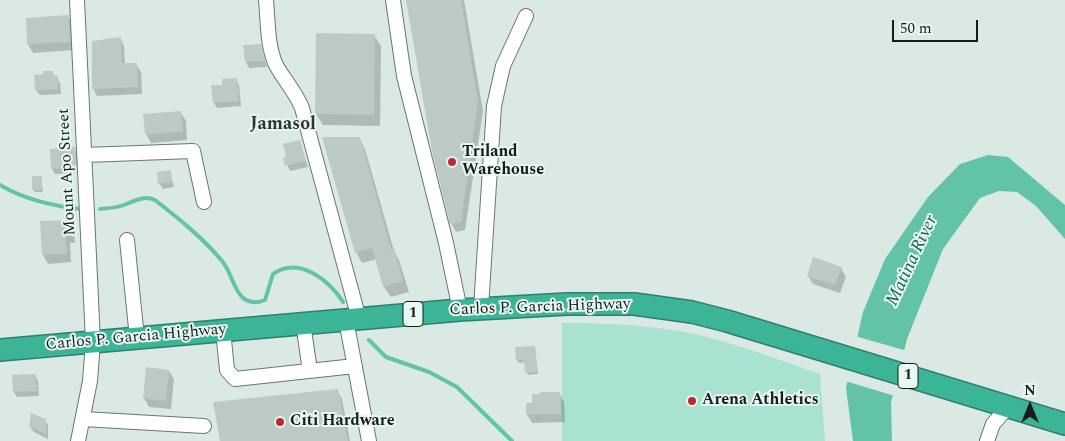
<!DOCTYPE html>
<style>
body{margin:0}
#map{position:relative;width:1065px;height:441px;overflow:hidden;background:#dae9e4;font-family:Spectral,serif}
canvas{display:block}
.north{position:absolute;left:1005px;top:381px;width:50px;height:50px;-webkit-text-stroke:4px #e7f7f1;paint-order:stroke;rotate:0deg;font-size:14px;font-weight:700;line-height:20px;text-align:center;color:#171c1a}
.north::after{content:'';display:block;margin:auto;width:18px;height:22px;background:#171c1a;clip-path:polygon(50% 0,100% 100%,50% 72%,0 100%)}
.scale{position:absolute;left:892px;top:20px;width:86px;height:22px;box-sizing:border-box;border:2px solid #171c1a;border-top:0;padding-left:6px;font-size:15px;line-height:18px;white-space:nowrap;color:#171c1a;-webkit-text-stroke:4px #e7f7f1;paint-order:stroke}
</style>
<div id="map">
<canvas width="1065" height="441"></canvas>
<div class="north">N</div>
<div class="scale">50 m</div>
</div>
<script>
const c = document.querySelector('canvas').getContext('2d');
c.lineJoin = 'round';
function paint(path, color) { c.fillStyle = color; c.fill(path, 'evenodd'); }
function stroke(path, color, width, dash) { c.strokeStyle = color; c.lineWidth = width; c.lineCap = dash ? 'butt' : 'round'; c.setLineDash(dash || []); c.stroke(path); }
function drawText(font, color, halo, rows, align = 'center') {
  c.font = font + ' Spectral,serif'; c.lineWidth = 4; c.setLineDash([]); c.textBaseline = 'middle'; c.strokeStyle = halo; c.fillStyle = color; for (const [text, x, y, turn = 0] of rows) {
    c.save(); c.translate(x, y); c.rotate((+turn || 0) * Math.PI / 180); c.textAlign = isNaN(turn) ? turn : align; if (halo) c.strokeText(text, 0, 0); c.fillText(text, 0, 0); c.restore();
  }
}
paint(new Path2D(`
 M562,323C608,323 654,325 699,335C740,345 780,360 820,374L825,441H562Z`), '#a9e2d1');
paint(new Path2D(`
 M988,155L1008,157L1065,205V239L1036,206L1017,192L999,191L980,198L943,249L907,339L891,403L892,441H853L846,388L863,312L885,259L928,197L960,164Z`), '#63c3a9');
paint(new Path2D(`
 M855,336L907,351L895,396L845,381Z`), '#dae9e4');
paint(new Path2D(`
 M408,0H464L483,111L465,230L456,232L451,223Z
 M68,16L73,25L74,50L33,53L28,44L27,19Z
 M374,35L381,46L380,126L323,125L316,114Z
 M120,38L124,46L125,65L136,64L141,72L142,94L97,96L93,88L105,39Z
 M260,45L267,67L249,68L246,62L245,46Z
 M52,72L60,83L61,94L40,95L36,90Z
 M236,79L239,85L241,106L217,108L214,103L223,86Z
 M181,113L186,121L187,140L151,143L146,134L145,115Z
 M359,138L365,149L394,251L399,260L409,292L391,297L384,287L377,259L362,263L356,252Z
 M299,141L308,167L290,171L284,158Z
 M74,149L78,154L79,173L55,174L52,169Z
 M170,171L174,187L163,189L159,183Z
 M41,177L43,192H35L33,190Z
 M69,221L74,229L75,243H70L71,262L48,264L43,255Z
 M841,268L846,277L840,293L813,284L808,276Z
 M535,347L538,374L528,375L526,362L519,363L517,360V348Z
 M169,371L174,379L171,409L149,407L144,398Z
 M35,375L38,381L39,396L17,397L14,392Z
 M337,390L342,399L350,441H221Z
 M559,393L564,402L565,422L532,423L527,414L534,404Z
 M45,420L48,425V439L34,432L30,427Z`), '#0003');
stroke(new Path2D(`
 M0,185C25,200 52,206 81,209
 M100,209C108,208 116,208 124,205C135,201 143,195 155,200C178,218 203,238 222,261C231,271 233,289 243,298C250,303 258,303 265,300L273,274C299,256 329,280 343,302
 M369,340L386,357L429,372L457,387L512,441`), '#63c3a9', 4);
paint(new Path2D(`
 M406,0H461L478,101L461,222L450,224L432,151Z
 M69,15L70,42L27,44L26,18Z
 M316,33L375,34L374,115L315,114Z
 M121,37L122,63H137L138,87L92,89V41Z
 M261,44L265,61L245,62L243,45Z
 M43,71H53V76H58V89L35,90L34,75L43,74Z
 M237,78L239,101L213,103L211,85H222V79Z
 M181,111L183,132L145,134L143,114Z
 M322,137H360L391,249L394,248L403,281L383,287L372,248L355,253Z
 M300,140L306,161L285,166L283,158L286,156L283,144Z
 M75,147L76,168L51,169L50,149Z
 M171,170L172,182L158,184L157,172Z
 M32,176H42V190H32Z
 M70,220L71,235H65L67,254L42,255L40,221Z
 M813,257L842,267L835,285L807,276Z
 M535,346L537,372L525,373L524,360H516L515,347Z
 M146,367L169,370L166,401L143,398Z
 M35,374L37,391L13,392L12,375Z
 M338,389L348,441H220L213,402Z
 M540,392H560L561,414L526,415V403H532V394H540Z
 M31,413L46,419V434L29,427Z`), '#bbcac5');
const minor = new Path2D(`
 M77,0L93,342L90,381L78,441
 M266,0C268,20 267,46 276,65C284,80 295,91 302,108L359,319
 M393,0L404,76L446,243L460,310
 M85,155L193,151L204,202
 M127,240L137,338
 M481,308L494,106L503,66L526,16
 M346,320L369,441
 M303,323L310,371
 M223,330L227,370L235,379L355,366
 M83,419L204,426
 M987,441L993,424L1009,406`);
const highway = new Path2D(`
 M0,350L460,310L567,304H634L692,312L727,321L1065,424`);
stroke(minor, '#697773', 16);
stroke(highway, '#2e7f6c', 24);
stroke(minor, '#fff', 14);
stroke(highway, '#3bb498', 21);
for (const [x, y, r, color] of [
 [452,162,5,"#bb2b31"],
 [692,401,5,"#bb2b31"],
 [280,422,5,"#bb2b31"]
]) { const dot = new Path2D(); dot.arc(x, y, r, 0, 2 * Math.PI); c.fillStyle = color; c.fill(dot); stroke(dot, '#e7f7f1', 2); }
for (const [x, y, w] of [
 [413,314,20],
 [908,376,20]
]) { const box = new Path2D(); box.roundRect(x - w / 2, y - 12.5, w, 25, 4); c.fillStyle = '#e7f7f1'; c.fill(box); stroke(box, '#171c1a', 1); }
drawText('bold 15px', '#171c1a', null, [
 ["1",413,314],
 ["1",908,376]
]);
drawText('bold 16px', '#171c1a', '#e7f7f1', [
 ["Triland",462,153],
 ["Warehouse",462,171],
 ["Arena Athletics",702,401],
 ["Citi Hardware",290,422]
], 'left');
drawText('16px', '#171c1a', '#e7f7f1', [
 ["Mount Apo Street",68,172,-93],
 ["Carlos P. Garcia Highway",540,308,-2],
 ["Carlos P. Garcia Highway",136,338,-5]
]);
drawText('bold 18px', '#2a3632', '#e7f7f1', [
 ["Jamasol",283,125]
]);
drawText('italic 18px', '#156251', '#e7f7f1', [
 ["Matina River",913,261,-65]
]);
</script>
